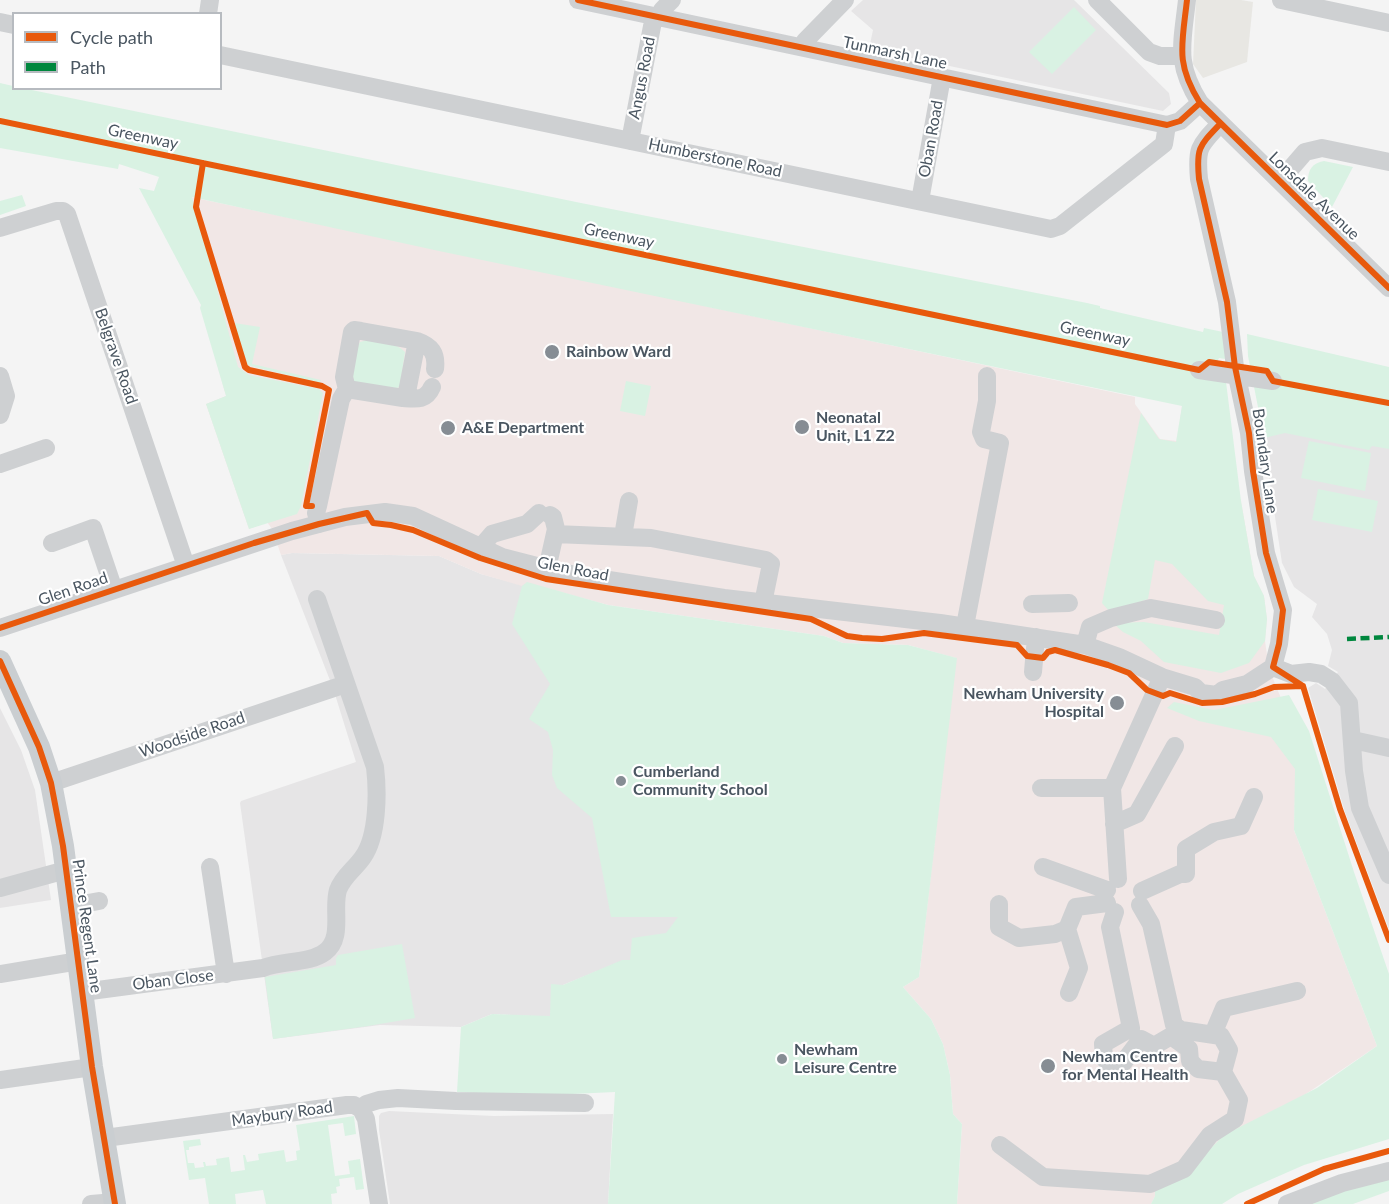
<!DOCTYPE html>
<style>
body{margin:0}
#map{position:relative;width:1389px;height:1204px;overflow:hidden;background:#f4f4f4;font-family:Lato,sans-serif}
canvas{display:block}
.legend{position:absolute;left:12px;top:12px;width:210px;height:78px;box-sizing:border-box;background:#fff;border:2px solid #b7bbc0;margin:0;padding:8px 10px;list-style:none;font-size:18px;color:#4a5661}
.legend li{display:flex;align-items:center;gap:12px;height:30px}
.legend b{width:30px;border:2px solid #b7bbc0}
</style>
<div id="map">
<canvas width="1389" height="1204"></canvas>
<ul class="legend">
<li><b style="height:8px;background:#e8590c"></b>Cycle path</li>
<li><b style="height:8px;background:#00873e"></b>Path</li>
</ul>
</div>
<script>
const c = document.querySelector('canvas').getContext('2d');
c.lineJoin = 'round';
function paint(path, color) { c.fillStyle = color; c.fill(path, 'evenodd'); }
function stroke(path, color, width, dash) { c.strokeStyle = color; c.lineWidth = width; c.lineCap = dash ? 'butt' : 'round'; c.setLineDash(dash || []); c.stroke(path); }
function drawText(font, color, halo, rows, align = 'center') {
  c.font = font + ' Lato,sans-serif'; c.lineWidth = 4.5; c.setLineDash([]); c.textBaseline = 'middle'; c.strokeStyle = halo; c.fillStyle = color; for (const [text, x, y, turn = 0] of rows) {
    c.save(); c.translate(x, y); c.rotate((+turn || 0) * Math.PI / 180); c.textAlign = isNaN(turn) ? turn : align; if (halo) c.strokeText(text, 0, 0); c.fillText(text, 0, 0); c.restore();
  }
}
paint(new Path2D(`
 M1196,0H1241L1253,2L1247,62L1203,78L1193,64Z`), '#e8e7e3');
paint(new Path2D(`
 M863,0H1074L1169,93L1171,104L1163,111L869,49L873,30L851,11Z
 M1256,391L1389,418V929L1345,812L1308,688L1316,683L1325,689L1338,672L1328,666L1332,650L1327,634L1312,617L1317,604L1294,587L1282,563Z
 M292,553L439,556L481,574L522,585L527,582L796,945L622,961L563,985L550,1017L492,1014L461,1027L380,1025L273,1039L240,803L241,801L356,762L333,688L281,555Z
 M0,708L21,750L35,790L51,900L0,908Z
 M389,1111L494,1116L613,1114L608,1204H390L379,1130V1116L381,1113Z`), '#e6e5e6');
paint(new Path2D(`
 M191,197L1135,397V404L1160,439L1177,441L1182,406L1241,501L1254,576L1264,596L1267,619L1265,641L1269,669L1297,737L1294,830L1377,1046L1155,1196L1151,1204H957L962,1124L953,1114L950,1075L943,1044L931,1019L903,987L919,977L956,658L908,645L843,643L824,636L608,605L527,583L522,586L481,574L439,556L292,553L281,555L272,529L267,522L249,529L206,404L226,396L219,371Z`), '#f1e7e6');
paint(new Path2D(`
 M1074,7L1096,30L1052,74L1029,52Z
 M0,83L13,86L14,88L27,89L581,203L1087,303L1100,306V308L1203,332L1204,328L1223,332L1226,356L1225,359L1219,358L1216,364L1226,382L1241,501L1254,576L1264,596L1267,619L1265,641L1249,663L1221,673L1164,662L1141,641L1123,632L1113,623L1144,622L1219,635L1224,605L1208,601L1172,564L1155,560L1148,599L1110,612L1102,603L1141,413L1159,439L1176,442L1182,406L439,251L192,197L238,367L249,375L319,389L323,393L301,506L297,514L249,529L206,404L226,396L200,308L201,305L139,188L154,191L159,177L119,164L118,169L0,148Z
 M1324,161L1353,167L1332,207L1308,181C1308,170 1312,163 1324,161Z
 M22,195L26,206L0,215V201Z
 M234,323L260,327L252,364L321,380L320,383L247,365Z
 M1247,334L1389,367V449L1372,446L1369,450L1285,433L1264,438L1248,356Z
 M368,340C381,342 396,342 405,352L400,386L396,389L354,383C351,370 354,353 360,342Z
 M626,381L651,386L645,416L620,411Z
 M1309,441L1371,453L1365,491L1301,478Z
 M1318,489L1378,501L1372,532L1312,520Z
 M527,582L608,605L824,636L843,643L908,645L957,658L919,977L903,987L931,1019L943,1044L950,1075L953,1114L962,1124L957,1204H608L615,1092L529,1096L457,1092L461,1027L492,1014L550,1016L551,984L563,985L622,960H630L632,938L666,933L678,917H611L592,818L557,788L552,775L553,750L548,732L529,719L550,684L512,624L522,586Z
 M1289,695L1309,731L1354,872L1389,974V1139L1304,1165L1238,1194L1222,1204H1151L1155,1196V1190L1180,1179L1224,1135L1317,1088L1377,1046L1294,830L1295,769L1271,737L1199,721L1167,708L1174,702L1214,710Z
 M402,944L415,1018L368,1026L273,1039L265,977L336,965V958L338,955Z
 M354,1116L356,1134L345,1136L343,1123L328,1125L335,1176L350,1174L348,1161L360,1159L364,1189L356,1190L354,1177L339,1179L340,1186L336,1187L337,1193L331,1194L332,1204H266L263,1190L235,1194L236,1204H209L205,1178L189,1180L183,1141L200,1139L201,1145L189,1147V1150H186L188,1163H194L195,1168L204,1167L203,1162H205L206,1166L217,1165L216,1159L229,1157L231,1172L245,1170L243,1155H245L247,1162L259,1160L258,1154L284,1150L286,1162L297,1160L296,1151L300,1150L296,1125Z
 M1389,1177V1191L1353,1204H1295Z`), '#d9f2e3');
stroke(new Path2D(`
 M578,0L1167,125L1180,121L1200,103
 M1097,0L1149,52L1160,56H1182
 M1187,0C1182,45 1175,63 1200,103L1389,288
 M1281,0L1389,23
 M208,14L210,0
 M661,17L662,10L672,0
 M0,22L14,25
 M803,47L805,41L845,0
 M220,55L1051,229L1060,226L1164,144L1167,125
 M1220,124C1199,146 1196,148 1199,179L1227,302L1235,367L1249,433L1253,471L1266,553L1283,610L1279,644L1273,667
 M630,141L654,16
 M1280,181L1305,152L1322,148L1389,162
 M920,201L942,77
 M0,228L56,211H63L67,214L186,566
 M417,341C431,346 437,353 435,369
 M1199,370L1273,381
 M0,376L6,396L0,415
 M403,398C416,399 426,401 432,387
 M0,464L46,448
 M319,524L316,513L318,506L341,399L347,389L344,377L352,332L354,330L361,331L417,341L407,392L403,398L347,389
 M555,534L651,538L766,560L771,564L763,603
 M623,536L629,501
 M52,543L93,528L114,590
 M480,548L492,534L527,524L539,513
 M547,569L556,529L553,517L550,515
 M1032,604L1069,603
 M965,626L1000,443L984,439L981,432L987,401V376
 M0,628L292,531L345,517L385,512L413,516L502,557L564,573L724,598L940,623L1085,645L1119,657L1162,677L1195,687L1201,693L1217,695L1223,690L1247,684L1273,667
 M1085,645L1090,627L1111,618L1151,608L1216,620
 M1273,667L1291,674L1309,672L1321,674L1332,681L1349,703L1354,771L1360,808L1389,875
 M1033,672L1036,637
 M1353,740L1389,748
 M51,783L346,684
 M1041,788H1112
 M1114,824L1137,814L1175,746
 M210,867L226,974
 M1043,867L1107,890
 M1118,879L1112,788L1162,677
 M0,888L66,870
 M1142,891L1180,874H1186V849L1214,832L1241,826L1254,797
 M999,904V927L1019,938L1055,934L1067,929
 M71,906L99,901
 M1115,912L1110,927L1131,1028L1103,1044L1104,1058L1111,1066L1123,1063L1141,1039L1154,1046L1171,1036L1189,1049L1190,1061L1198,1069L1223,1072L1229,1050L1221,1036L1181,1030L1174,1025L1151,924L1140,905
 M0,974L79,961
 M83,992L263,968C282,960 309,964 325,952C344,938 332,909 338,890C343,876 355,869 363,857C378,836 378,792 375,767L317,599
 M1069,993L1079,968L1067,929L1076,907L1107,903
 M1213,1034L1224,1008L1297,991
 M0,1080L92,1067
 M361,1109L366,1104L379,1100L398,1098L456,1101L585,1103
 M361,1109L366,1119L379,1204
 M105,1138L347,1105H354L361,1109
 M1000,1145L1043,1177L1150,1184L1184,1169L1210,1135L1235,1119L1239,1100L1223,1072
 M91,1204L115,1202
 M1287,1204L1342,1183L1389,1171`), '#ced0d2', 18);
stroke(new Path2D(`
 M0,661L39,747L51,783L63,846L92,1067L115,1204`), '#caced1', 22);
stroke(new Path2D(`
 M1347,639L1389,637`), '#00873e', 4.5, [9, 4.5]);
stroke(new Path2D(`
 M578,0L1167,125L1180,121L1200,103
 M1187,0C1182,45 1175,63 1200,103L1389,288
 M0,121L1199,370L1209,362L1267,371L1273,381L1389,403
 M1220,124C1199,146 1196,148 1199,179L1227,302L1235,367L1249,433L1253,471L1266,553L1283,610L1279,644L1273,667L1303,686L1340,809L1389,940
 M203,163L196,207L245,367L249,370L322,386L329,390L306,506H312
 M0,628L254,543L319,524L367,513L373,523L391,525L413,530L480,558L546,579L811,619L847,636L862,638L882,639L924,633L1017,645L1027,656L1043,658L1048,652L1055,650L1108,665L1129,673L1147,690L1163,696L1170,693L1202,703L1222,702L1255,694L1274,687L1303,686
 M0,661L39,747L51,783L63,846L92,1067L115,1204
 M1247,1204L1324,1169L1389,1151`), '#e8590c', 6);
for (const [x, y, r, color] of [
 [552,352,8,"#868d94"],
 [802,427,8,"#868d94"],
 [448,428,8,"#868d94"],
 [1117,703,8,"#868d94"],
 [621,781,6,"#868d94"],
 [782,1059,6,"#868d94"],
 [1048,1066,8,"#868d94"]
]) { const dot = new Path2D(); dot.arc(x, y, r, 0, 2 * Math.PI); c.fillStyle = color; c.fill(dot); stroke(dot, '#fff', 2); }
drawText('16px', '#4a5661', '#fff', [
 ["Tunmarsh Lane",895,53,12],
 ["Angus Road",642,78,-79],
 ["Greenway",143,137,12],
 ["Oban Road",931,139,-80],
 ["Humberstone Road",715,158,12],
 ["Lonsdale Avenue",1314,196,44],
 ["Greenway",619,236,12],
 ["Greenway",1095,334,12],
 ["Belgrave Road",116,356,71],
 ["Boundary Lane",1265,461,82],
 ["Glen Road",573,569,11],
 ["Glen Road",73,589,-19],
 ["Woodside Road",192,735,-19],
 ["Prince Regent Lane",87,926,82],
 ["Oban Close",173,980,-7],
 ["Maybury Road",282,1114,-8]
]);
drawText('bold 16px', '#4a5661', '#fff', [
 ["Rainbow Ward",566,352],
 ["Neonatal",816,418],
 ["Unit, L1 Z2",816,436],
 ["A&E Department",462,428],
 ["Newham University",1104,694,"right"],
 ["Hospital",1104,712,"right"],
 ["Cumberland",633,772],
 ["Community School",633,790],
 ["Newham",794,1050],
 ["Leisure Centre",794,1068],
 ["Newham Centre",1062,1057],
 ["for Mental Health",1062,1075]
], 'left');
</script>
